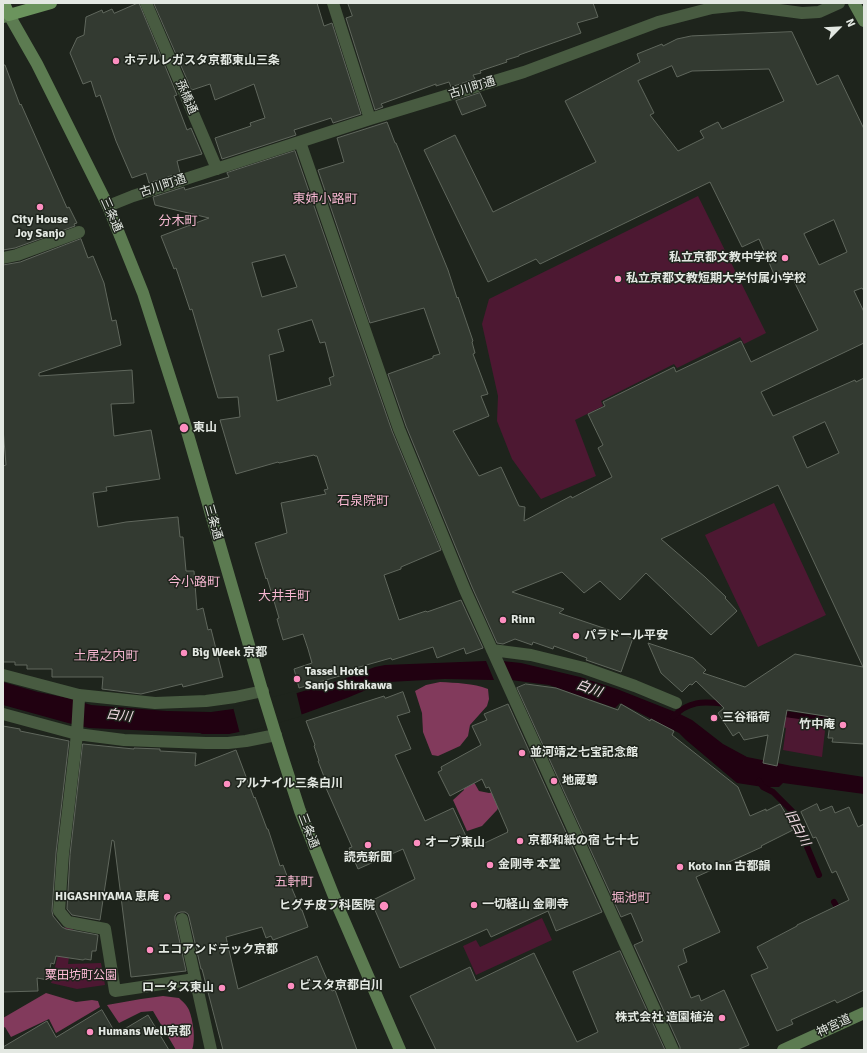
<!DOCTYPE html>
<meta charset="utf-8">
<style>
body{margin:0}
#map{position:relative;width:867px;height:1053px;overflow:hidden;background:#1e241c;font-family:Signika,sans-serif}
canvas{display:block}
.frame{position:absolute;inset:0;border:4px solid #e3e8e2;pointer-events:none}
.north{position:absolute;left:819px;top:8px;width:40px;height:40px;-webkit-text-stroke:3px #1e241c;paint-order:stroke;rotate:66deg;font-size:11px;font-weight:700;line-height:16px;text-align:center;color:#e3e8e2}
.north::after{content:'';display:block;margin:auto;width:14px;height:18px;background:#e3e8e2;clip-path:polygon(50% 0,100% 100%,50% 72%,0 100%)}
</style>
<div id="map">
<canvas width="867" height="1053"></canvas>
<div class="frame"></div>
<div class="north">N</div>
</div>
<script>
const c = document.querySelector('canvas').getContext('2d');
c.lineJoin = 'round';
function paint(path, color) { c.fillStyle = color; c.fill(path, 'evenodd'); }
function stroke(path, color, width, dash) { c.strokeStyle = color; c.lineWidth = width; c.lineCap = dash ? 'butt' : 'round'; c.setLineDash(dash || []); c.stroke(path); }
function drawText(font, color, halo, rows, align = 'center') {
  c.font = font + ' Signika,"Noto Sans JP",sans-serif'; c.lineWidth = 3; c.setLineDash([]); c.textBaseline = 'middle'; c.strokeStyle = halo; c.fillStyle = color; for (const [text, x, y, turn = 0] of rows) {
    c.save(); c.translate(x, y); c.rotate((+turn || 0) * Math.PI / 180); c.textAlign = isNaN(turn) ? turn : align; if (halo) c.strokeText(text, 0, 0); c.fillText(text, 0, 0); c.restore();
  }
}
paint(new Path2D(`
 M698,196L766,333L744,344L740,337L677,368L674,364L601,401L603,406L575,420L596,476L541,499L512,459L497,421L498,396L482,324L489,299Z
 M774,503L826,615L758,647L705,535Z
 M782,716L826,722L822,757L783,750L786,728L780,726Z
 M542,918L552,940L476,975L463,946L476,940L480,947Z
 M65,927L73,929L68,964L101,963L105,985L77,989L51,983Z`), '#4d1832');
paint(new Path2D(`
 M440,682C456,683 473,683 488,689L489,699L487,706L470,725L468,736L460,746L438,756L432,755L423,732L422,713L415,691L426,685Z
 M469,776L475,784L479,791L489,793L501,791L499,806L497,810L482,826L467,831L453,800L464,790L461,780Z
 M46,993L76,1002L92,1000L98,1001L100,1007L56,1033L49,1019L11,1037L5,1027L3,1028V1018Z
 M163,996L179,998C182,1001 187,1005 189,1010C193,1020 196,1040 192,1050H176L153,1011L141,1012L119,1023L107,1005L141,999Z`), '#823a5c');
paint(new Path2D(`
 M486,661L494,680L445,679L388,682L378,685L347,698L303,714L239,732L229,734H202L200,733L89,728L68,723L3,705V682L38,692L72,699L91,705L167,711L211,712L233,709L297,693L341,680L375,667L385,665Z
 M502,661L521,663L580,677L617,689L665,708L678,713L692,720L723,744L747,757L792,766L864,777V794L783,783L779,787H763L737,783L686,740L679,733L620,703L615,708L549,685L511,680Z`), '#210111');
paint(new Path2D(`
 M296,691L302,716L240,734L233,707Z`), '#1e241c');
stroke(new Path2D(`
 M778,713L828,720
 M673,717C690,699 705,702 728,704
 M759,781L763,787L773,792L792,811L819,875
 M834,902L840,912`), '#210111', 6);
const building = new Path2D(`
 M139,3L177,95L174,96L187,130L191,128L202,154L177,161L180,173L149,183L146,173L132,178L116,141L100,95L96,97L91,81L83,84L70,53L77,38L84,35L86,17L102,10L103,13L112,9L114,13Z
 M154,3H317L324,26L332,23L361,114L333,123L331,118L294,130L296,135L222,159L215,138L251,126L250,123L265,118L254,84L215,100L210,84L192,90Z
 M348,3H593L598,17L577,23L581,33L519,55V56L506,60L507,62L480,71L481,73L473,75L475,79L451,87L449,82L436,86V84L381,104L383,107L375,110L346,18L352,16Z
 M792,32L817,85L838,75L864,129V291L862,288L854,291L864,312V343L761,392L773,416L855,380L856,382L864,378V744L832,742L833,738H828L831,717L787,710L777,766L763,763L768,735L744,740L739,732L733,736L718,713L724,708L696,681L692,685L690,684L682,692L661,673L648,643L693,658L706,670L703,673L745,687L795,654L863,667L778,485L661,539L705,577L726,597L725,598L737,611L711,635L646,573L620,600L600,581L584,593L562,572L512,592L564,609L559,613L633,638L621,672L586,660L587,658L554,646L553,649L533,642L532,645L515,639L503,644L497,643L472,587L406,426L388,374L433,358V356L440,354L424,308L370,323L318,170L344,162L337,138L387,122L395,143H396L448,270L457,298L458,297L473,341L472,342L475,353L473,354L488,394L481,396L489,416L453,431L479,476L501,467L519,506L525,507L524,521L571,496L572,498L612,477L598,448L603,445L588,414L605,406L603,402L674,367L676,372L741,341L751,362L818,330L790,273L776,279L759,239L742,247L710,182L540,264L536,259L488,282L424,150L455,135L493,212L596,162L565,101L640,62L637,54L662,44L663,46L677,39L691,36ZM672,66L677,77L692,71L769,69L784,101L722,129L718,122L700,131L704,138L678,151L650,115L654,113L638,81ZM834,220L847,252L819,265L804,234ZM825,422L839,453L807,468L793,437Z
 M3,65H5L20,105L21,104L67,208L69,207L77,223L74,224L75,226L15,248L3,250Z
 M480,93L486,106L462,115L456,101Z
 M295,151L392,431L441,550L401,567V569L384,575L399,620L426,611L427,612L461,600L483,648L466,654L464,648L437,658L433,647L392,660L391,658L342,672L343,675L299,688L294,669L312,663L308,649L303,634L283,640L277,619L279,618L274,601L267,578L266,579L255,543L287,533L281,503L326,494L324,490L328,489L317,456H315L314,455L279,463L278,462L236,474L220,420L240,417L238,397L218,398L192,309L190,310L176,268L174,269L161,236L209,218L155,205L153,197L184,187L185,190L229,177L227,173ZM285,255L297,287L262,297L252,263ZM312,320L320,343L325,342L334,376L329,378L331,385L277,401L269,355L284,351L278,330Z
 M81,239L88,258L93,256L104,283L112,321L116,320L121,345L39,373V376L132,370L134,403L111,404L114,436L151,430L160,479L106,487L107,491L93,493L98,527L126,522L178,517L180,537H183L186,571H194L197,610L203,608L208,630L211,629L223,677L183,687L182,684L141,694L102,689L103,677H52V669H27V665H15V662H3V466L6,465L3,428V265L20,262Z
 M526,684L556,688L618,710L621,704L650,721L651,719L674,731L672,735L738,787L750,816L766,809V811L780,804L795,829L761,846L762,847L696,877L720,932L683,949L687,962L678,966L691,998L699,995L701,1001L724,990L749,1045L737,1050H680V1047L634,945L643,941L631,913L621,917L517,688Z
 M403,692L410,712L397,716L411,749L395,755L425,821L453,808L472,849L508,832L507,831H508L489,787L486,788L482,779L450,796L438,772L442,770L441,767L481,745L472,726L487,720L484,714L508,704L602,912L556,931L548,911L491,937L487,929L400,968L371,901L415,879L403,849L358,869L349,848L352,847L326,788L328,787L318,761H319L314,746L315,745L306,721L384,696L385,698Z
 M3,726L20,729V731L69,741L56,853L52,911L53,916L62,927L66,929L98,935L96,951H92L91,960L85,959L83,960L56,956L54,964L51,963L48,980L37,978L38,991L3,992Z
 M83,744L134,749V748L160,749V751L196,753L195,766L236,750L254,798L255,797L267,829H268L280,866L283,865L290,884L301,910H302L308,927L273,940L271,936L266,938L262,927L226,937L238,989L317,956L332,991L335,990L357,1050H223L202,969H201L189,917L188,914L185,912H181L177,913L175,916V920L186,971L131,977L114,841L112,840L100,920L72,915L67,909L70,855Z
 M817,804L820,811L832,806L835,813L849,807L858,827L864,824V990L837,1003L835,1000L791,1020L793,1024L777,1031L751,975L768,968L757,947L797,926V925L849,900L836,871L832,873L816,837L813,838L801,812Z
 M620,951L665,1050H436L410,996L470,967L476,981L534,953L577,1042L598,1032L573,972Z
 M102,1010L116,1034L148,1015L169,1050H3V1047L47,1021L56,1037Z`);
paint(building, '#333a31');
stroke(building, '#60675d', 1);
stroke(new Path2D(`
 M146,3L217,169
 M333,3L370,119
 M300,142L399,429L465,590L673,1050
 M108,206L133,196L370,119L524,72L658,22L712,8L742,5L802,13L819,12L839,3
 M3,258L17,255L79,232
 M492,650L531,655L584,668L635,686L676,703
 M3,675L79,695L155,703L206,701L235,697L263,691
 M79,699L77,734L63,854L59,911L68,922L105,929L115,991L195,979
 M3,714L77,734L124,740L206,743H228L246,741L276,735
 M182,919L211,1050`), '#485b41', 12);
stroke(new Path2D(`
 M854,3L864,21
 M3,17L9,15L37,64L108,206L143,293L184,421L264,697L281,752L300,811L339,909L400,1050
 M783,1050L864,1013`), '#5c7b51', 12);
stroke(new Path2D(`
 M4,3L9,15L51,3`), '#6b945d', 12);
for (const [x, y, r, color] of [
 [116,61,4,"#fd8ec0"],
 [40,207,4,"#fd8ec0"],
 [785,258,4,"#fd8ec0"],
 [618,279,4,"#fd8ec0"],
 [184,428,5,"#fd8ec0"],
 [503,620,4,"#fd8ec0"],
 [576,636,4,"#fd8ec0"],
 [184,653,4,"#fd8ec0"],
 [297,679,4,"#fd8ec0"],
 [714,718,4,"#fd8ec0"],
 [843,725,4,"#fd8ec0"],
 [522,753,4,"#fd8ec0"],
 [554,781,4,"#fd8ec0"],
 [227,784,4,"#fd8ec0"],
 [520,841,4,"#fd8ec0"],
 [417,843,4,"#fd8ec0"],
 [368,845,4,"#fd8ec0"],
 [490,865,4,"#fd8ec0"],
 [680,867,4,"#fd8ec0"],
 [167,897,4,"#fd8ec0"],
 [474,905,4,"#fd8ec0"],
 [384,906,5,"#fd8ec0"],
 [150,950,4,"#fd8ec0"],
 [291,986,4,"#fd8ec0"],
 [222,988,4,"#fd8ec0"],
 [722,1018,4,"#fd8ec0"],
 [90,1032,4,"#fd8ec0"]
]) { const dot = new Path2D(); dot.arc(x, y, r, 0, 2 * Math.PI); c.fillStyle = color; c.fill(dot); stroke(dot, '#1e241c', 1.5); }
drawText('bold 12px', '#e3e8e2', '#1e241c', [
 ["ホテルレガスタ京都東山三条",124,61],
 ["City House",40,220,"center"],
 ["Joy Sanjo",40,234,"center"],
 ["私立京都文教中学校",777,258,"right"],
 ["私立京都文教短期大学付属小学校",626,279],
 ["東山",193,428],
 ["Rinn",511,620],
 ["パラドール平安",584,636],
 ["Big Week 京都",192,653],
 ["Tassel Hotel",305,672],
 ["Sanjo Shirakawa",305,686],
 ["三谷稲荷",722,718],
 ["竹中庵",835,725,"right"],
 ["並河靖之七宝記念館",530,753],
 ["地蔵尊",562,781],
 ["アルナイル三条白川",235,784],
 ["京都和紙の宿 七十七",528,841],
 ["オーブ東山",425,843],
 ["読売新聞",368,858,"center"],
 ["金剛寺 本堂",498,865],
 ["Koto Inn 古都韻",688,867],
 ["HIGASHIYAMA 恵庵",159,897,"right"],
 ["一切経山 金剛寺",482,905],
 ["ヒグチ皮フ科医院",375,906,"right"],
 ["エコアンドテック京都",158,950],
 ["ビスタ京都白川",299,986],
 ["ロータス東山",214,988,"right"],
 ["株式会社 造園植治",714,1018,"right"],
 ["Humans Well京都",98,1032]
], 'left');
drawText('12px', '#e3e8e2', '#1e241c', [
 ["古川町通",472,88,-17],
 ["孫橋通",186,97,67],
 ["古川町通",163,186,-18],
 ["三条通",111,215,66],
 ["三条通",213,522,74],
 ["三条通",308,831,69],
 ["神宮道",834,1026,-25]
]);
drawText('12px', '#fdbcd7', '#1e241c', [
 ["粟田坊町公園",81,976]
]);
drawText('13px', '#f6b7d1', '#1e241c', [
 ["東姉小路町",325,200],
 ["分木町",178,222],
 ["石泉院町",363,502],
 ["今小路町",194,583],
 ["大井手町",284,597],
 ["土居之内町",106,657],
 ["五軒町",294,883],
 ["堀池町",631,899]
]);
drawText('italic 13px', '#f3dce5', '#1e241c', [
 ["白川",589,689,20],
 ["白川",119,716,7],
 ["旧白川",797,828,63]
]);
</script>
